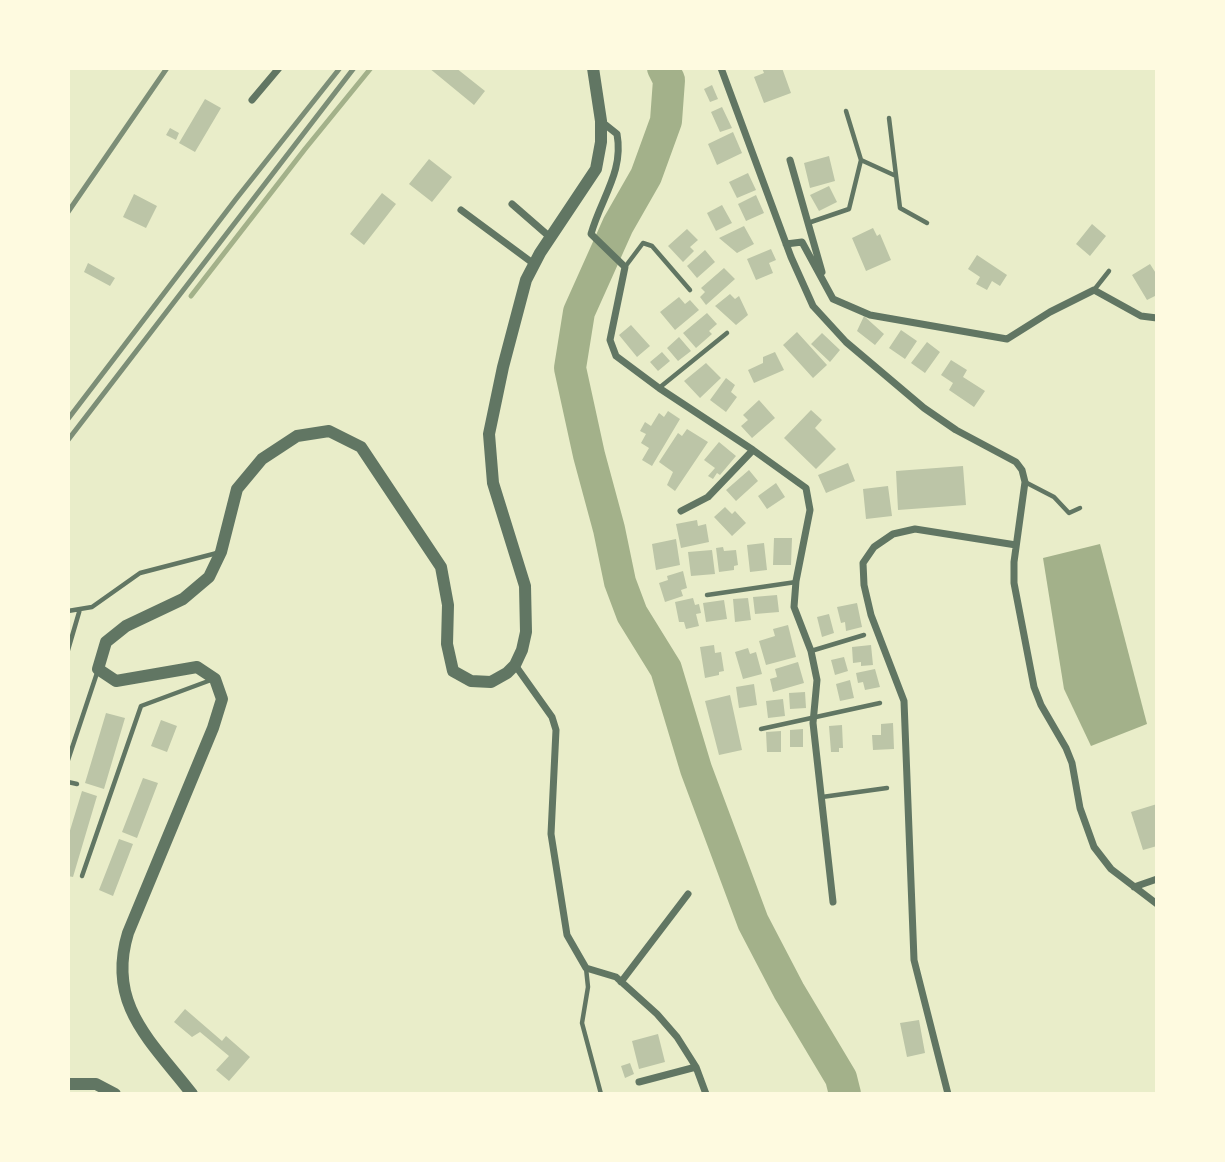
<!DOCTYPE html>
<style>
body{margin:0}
#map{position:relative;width:1225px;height:1162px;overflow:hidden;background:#e9edc9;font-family:"IBM Plex Sans",sans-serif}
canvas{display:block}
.frame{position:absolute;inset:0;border:70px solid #fefae0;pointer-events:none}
</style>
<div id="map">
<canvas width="1225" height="1162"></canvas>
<div class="frame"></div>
</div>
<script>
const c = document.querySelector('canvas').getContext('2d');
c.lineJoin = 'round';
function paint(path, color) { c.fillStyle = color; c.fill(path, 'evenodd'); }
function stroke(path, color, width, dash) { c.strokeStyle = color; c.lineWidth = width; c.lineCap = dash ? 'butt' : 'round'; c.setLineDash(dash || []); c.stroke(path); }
paint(new Path2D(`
 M1100,544L1147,724L1091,746L1064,689L1043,558Z`), '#a3b18a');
stroke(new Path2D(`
 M191,296L305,149L371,68`), '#a3b18a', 5);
stroke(new Path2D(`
 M663,68L669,80L666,121L646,176L618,225L579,312L570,368L589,455L609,529L620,582L632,614L666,669L696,769L753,922L789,991L841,1078L845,1094`), '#a3b18a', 32);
paint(new Path2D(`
 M429,68H456L485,91L474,105Z
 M762,68H782L791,93L764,103L754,77L764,73Z
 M712,85L718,99L710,102L704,89Z
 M205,99L221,108L195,152L179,143Z
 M722,107L732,128L720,132L711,112Z
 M170,128L179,133L176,140L166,135Z
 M733,132L742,153L717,165L708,144Z
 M829,156L835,181L810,188L804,163Z
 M429,159L452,177L432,202L409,184Z
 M748,173L756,190L737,198L729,182Z
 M829,186L837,202L819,211L810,195Z
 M382,193L396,204L364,245L350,234Z
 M134,194L157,206L146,228L123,217Z
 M756,195L764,213L746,221L738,204Z
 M722,205L732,223L716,231L707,213Z
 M1092,224L1106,236L1090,256L1076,244Z
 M744,226L754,244L737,253L719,238Z
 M873,228L877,236L880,234L891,260L866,271L852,238Z
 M687,229L698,240L690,247L694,251L683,262L668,246Z
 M771,249L776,260L769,263L773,273L756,280L747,259Z
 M705,250L715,262L697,278L687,266Z
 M977,255L1007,275L1000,286L992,281L987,290L976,284L980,277L968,269Z
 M88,263L115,278L110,286L84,272Z
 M1150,264L1157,275V295L1147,300L1132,275Z
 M724,268L735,279L706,305L700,297L705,292L701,288Z
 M730,294L735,299L739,296L748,315L736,325L715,306Z
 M679,297L685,304L690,300L699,310L675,330L660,312Z
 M707,313L717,324L709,331L712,334L696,348L683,333Z
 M864,316L884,334L875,345L857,331Z
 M631,325L650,346L637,357L619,335Z
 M901,330L917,341L905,359L889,348Z
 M797,332L827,365L813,378L783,345Z
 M822,333L840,350L830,362L811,344Z
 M679,337L691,351L678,361L667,348Z
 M927,342L940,352L925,373L911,363Z
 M662,352L670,361L658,371L650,362Z
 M775,352L784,370L754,383L748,370L763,363V357Z
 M951,360L967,370L963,377L985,391L974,407L949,390L953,383L941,375Z
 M706,363L721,378L700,398L684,381Z
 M726,378L735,385L731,392L737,397L726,412L710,400Z
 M759,400L775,418L752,438L741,426L748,420L743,415Z
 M811,410L822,420L815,428L836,449L816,469L784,438Z
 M668,411L680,419L652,466L642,460L649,448L641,443L646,434L640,431L645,422L651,426L659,413L664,417Z
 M687,429L708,442L675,491L667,485L673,472L659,462L678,433L682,436Z
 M719,442L736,456L720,475L717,473L713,479L708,476L715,468L704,460Z
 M848,463L855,481L826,493L818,475Z
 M963,466L966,505L898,510L896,471Z
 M749,470L758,481L736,501L726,490Z
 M776,483L785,497L767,509L758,496Z
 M888,486L892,516L866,519L863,489Z
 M725,507L732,514L735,511L746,523L732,536L714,517Z
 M697,520L698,526L706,524L709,542L681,548L676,524Z
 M774,538H792L791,565H773Z
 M676,539L680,565L656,570L652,544Z
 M764,543L767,570L750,572L747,545Z
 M723,547L724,551L736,550L738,565L734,566V570L719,572L716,548Z
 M712,550L715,574L691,576L688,552Z
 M683,571L687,588L681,590L683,596L665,602L659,583L668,580L667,576Z
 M777,595L779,612L755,614L753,597Z
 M693,598L695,605L699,604L701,613L696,614L699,626L686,629L684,622H679L675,602Z
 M748,598L751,620L735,622L733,599Z
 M724,600L727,619L706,622L703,603Z
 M857,603L862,627L846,631L845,622L841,623L837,607Z
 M829,614L834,633L822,637L817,617Z
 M788,625L796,657L766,665L759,641L775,636L773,629Z
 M714,645L715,653L721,652L724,671L719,672V675L705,678L700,647Z
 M871,645L873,665L861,666V662L853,663L852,647Z
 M748,648L750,654L756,652L762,674L743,679L735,652Z
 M844,657L848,671L835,675L831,660Z
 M798,662L804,683L773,692L770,679L777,677L775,669Z
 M875,669L880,687L865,690L863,682L858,683L856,673Z
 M850,680L854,698L840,701L836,684Z
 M754,684L757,705L739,708L736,687Z
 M805,692L806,708L790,709L789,693Z
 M730,695L742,750L719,755L705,701Z
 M783,699L785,716L768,718L766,701Z
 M106,713L125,718L104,789L85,783Z
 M161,720L177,726L167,752L151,746Z
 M893,723L894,749L873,750L872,735H881V724Z
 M842,725L843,748H839V752H831L829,726Z
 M803,729V747H790V730Z
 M781,731V752H767L766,732Z
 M143,778L158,783L137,838L122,832Z
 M82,791L97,796L73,877L68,876V837Z
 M1157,804V846L1143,850L1131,812Z
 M119,839L133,844L113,896L99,890Z
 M185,1009L222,1041L226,1036L250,1057L229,1081L216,1070L229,1056L200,1032L192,1037L174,1022Z
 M919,1020L925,1053L907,1057L900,1023Z
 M658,1034L665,1062L639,1069L632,1041Z
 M630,1063L634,1074L625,1078L621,1066Z`), '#bcc5a7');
stroke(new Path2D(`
 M889,118L900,208L927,223
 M861,160L896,176
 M808,223L849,209L861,160L846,111
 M625,267L643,243L652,246L690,290
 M1094,290L1109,271
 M659,388L727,333
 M1025,482L1054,497L1069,513L1080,508
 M707,595L796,582
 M68,611L92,607L140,573L217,553
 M68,650L80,609
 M811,651L864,635
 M761,729L880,703
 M68,760L98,670
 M68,782L77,784
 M822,797L887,788
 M82,876L141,706L211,680
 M586,968L588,987L582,1023L601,1094`), '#617663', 4.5);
stroke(new Path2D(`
 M721,68L791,257L813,306L846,342L924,408L956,430L1016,462L1022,470L1025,482L1014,562V583L1034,687L1041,705L1066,748L1072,763L1080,808L1094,847L1111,869L1157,904
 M252,100L279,68
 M602,122L617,134C624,172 601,198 591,234L625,267L610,340L616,356L659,388L753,450L806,488L810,510L796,581L794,607L811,651L817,680L813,723L833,902
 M790,160L822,272
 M512,204L551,238
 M461,210L534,264
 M786,244L802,242L833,299L870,315L1007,339L1050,312L1094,290L1141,316L1157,318
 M681,511L708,497L753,450
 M515,665L552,717L556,730L551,834L567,935L586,968L616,977L657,1014L677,1037L696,1067L706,1094
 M1134,887L1157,879
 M621,982L688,894
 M639,1082L696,1067
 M948,1094L914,960L904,701L871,615L864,585L863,563L874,547L893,534L915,529L1016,545`), '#617663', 7);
stroke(new Path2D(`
 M68,1084H96L115,1094
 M192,1094C152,1042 106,1005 128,933L213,728L222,699L215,679L197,667L116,681L98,669L106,642L126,626L183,599L209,577L221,552L237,489L262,459L297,436L329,431L361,447L441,567L448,605L447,644L453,671L471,681L491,682L507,673L515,665L522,650L526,632L525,586L493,483L489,434L503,367L526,280L540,253L596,169L601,142V121L593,68`), '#617663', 12);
stroke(new Path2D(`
 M68,212L167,68
 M68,419L236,199L340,68
 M68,440L354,68`), '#7c8e77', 5);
</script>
